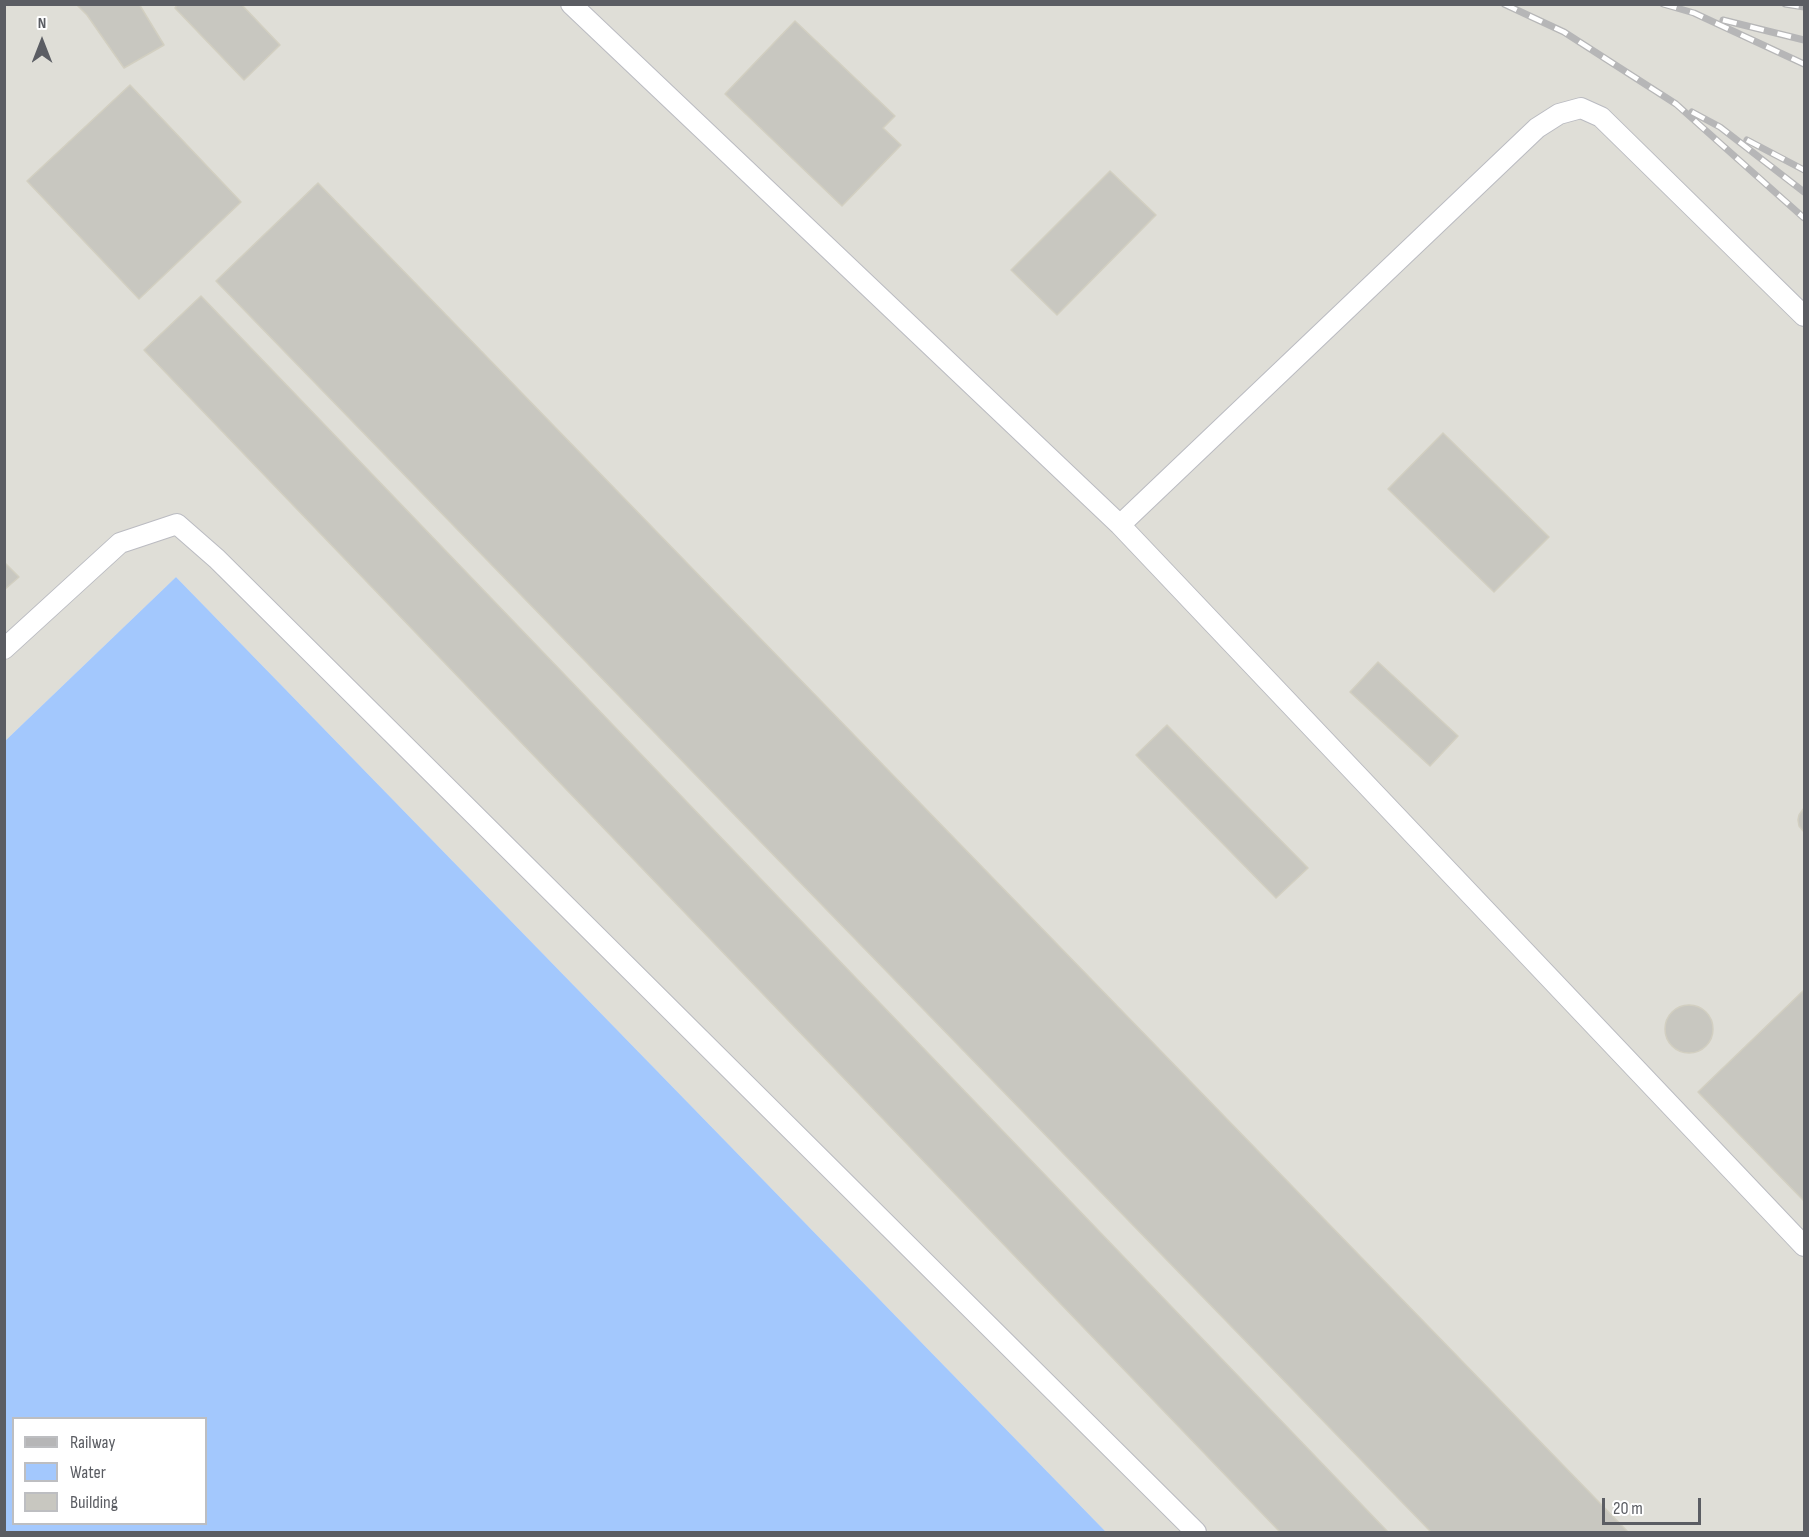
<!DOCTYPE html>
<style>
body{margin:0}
#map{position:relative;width:1809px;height:1537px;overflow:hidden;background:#edede3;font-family:"Sofia Sans Condensed",sans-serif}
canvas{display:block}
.frame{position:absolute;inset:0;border:6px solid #5b5d63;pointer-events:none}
.legend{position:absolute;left:12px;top:1417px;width:195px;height:108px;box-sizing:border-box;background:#fff;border:2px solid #bdbec1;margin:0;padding:8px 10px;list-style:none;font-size:18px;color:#5b5d63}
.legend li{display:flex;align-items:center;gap:12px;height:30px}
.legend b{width:30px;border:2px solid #bdbec1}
.north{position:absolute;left:12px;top:12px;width:60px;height:60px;-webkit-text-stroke:4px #fff;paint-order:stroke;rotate:0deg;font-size:16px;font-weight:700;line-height:24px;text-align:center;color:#5b5d63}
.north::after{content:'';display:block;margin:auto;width:21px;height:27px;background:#5b5d63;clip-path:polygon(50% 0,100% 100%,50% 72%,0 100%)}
.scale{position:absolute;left:1602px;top:1498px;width:99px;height:27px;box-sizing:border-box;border:3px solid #5b5d63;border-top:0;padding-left:8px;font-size:18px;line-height:21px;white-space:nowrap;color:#5b5d63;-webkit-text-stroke:4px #fff;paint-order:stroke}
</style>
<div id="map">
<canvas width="1809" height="1537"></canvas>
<div class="frame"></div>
<ul class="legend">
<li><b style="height:8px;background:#b6b6b7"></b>Railway</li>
<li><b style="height:16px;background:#a3c8fd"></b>Water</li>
<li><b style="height:16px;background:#c8c7c0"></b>Building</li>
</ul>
<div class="north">N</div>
<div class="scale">20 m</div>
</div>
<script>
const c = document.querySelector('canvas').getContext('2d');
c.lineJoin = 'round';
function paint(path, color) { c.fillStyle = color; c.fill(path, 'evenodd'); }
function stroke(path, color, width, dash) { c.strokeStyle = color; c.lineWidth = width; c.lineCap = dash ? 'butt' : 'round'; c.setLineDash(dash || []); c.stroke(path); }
paint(new Path2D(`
 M5,5H1804V1532H1106L176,577L5,741Z`), '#dfded7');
paint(new Path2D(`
 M176,577L1106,1532H5V741ZM14,1418H206V1524H14Z`), '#a3c8fd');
const building = new Path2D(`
 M76,4H139L164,45L124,68L87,15Z
 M178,4H241L280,45L244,80L175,8Z
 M795,21L895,116L883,128L901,145L842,206L725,94Z
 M130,85L241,202L139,299L27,181Z
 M1110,171L1156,215L1057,315L1011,270Z
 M318,183L1628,1532H1431L216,281Z
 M201,296L1388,1532H1280L144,350Z
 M1443,433L1549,537L1494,592L1388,489Z
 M4,562L19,577L4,590Z
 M1378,662L1458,736L1430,766L1350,692Z
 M1167,725L1308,868L1276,898L1136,755Z
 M1804,808V832L1799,826L1798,820L1799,815Z
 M1804,990V1201L1698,1092Z
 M1665 1029a24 24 0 1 1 48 0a24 24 0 1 1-48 0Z`);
paint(building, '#c8c7c0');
stroke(building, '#d2cfc1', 1.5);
const lane = new Path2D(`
 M571,4L1120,525L1804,1246
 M1120,525L1537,128L1559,114L1581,108L1601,117L1804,316
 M4,649L120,543L177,524L217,559L1196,1532`);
stroke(lane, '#babbc1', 22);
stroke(lane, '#fff', 20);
const rail = new Path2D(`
 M1504,4L1564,32L1676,104L1804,218
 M1663,4L1694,13L1804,64
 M1785,4L1804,7
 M1723,20L1804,40
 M1692,112L1720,127L1804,192
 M1747,140L1804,170`);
stroke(rail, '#b6b6b7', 7);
stroke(rail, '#fff', 4.5, [14]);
</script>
